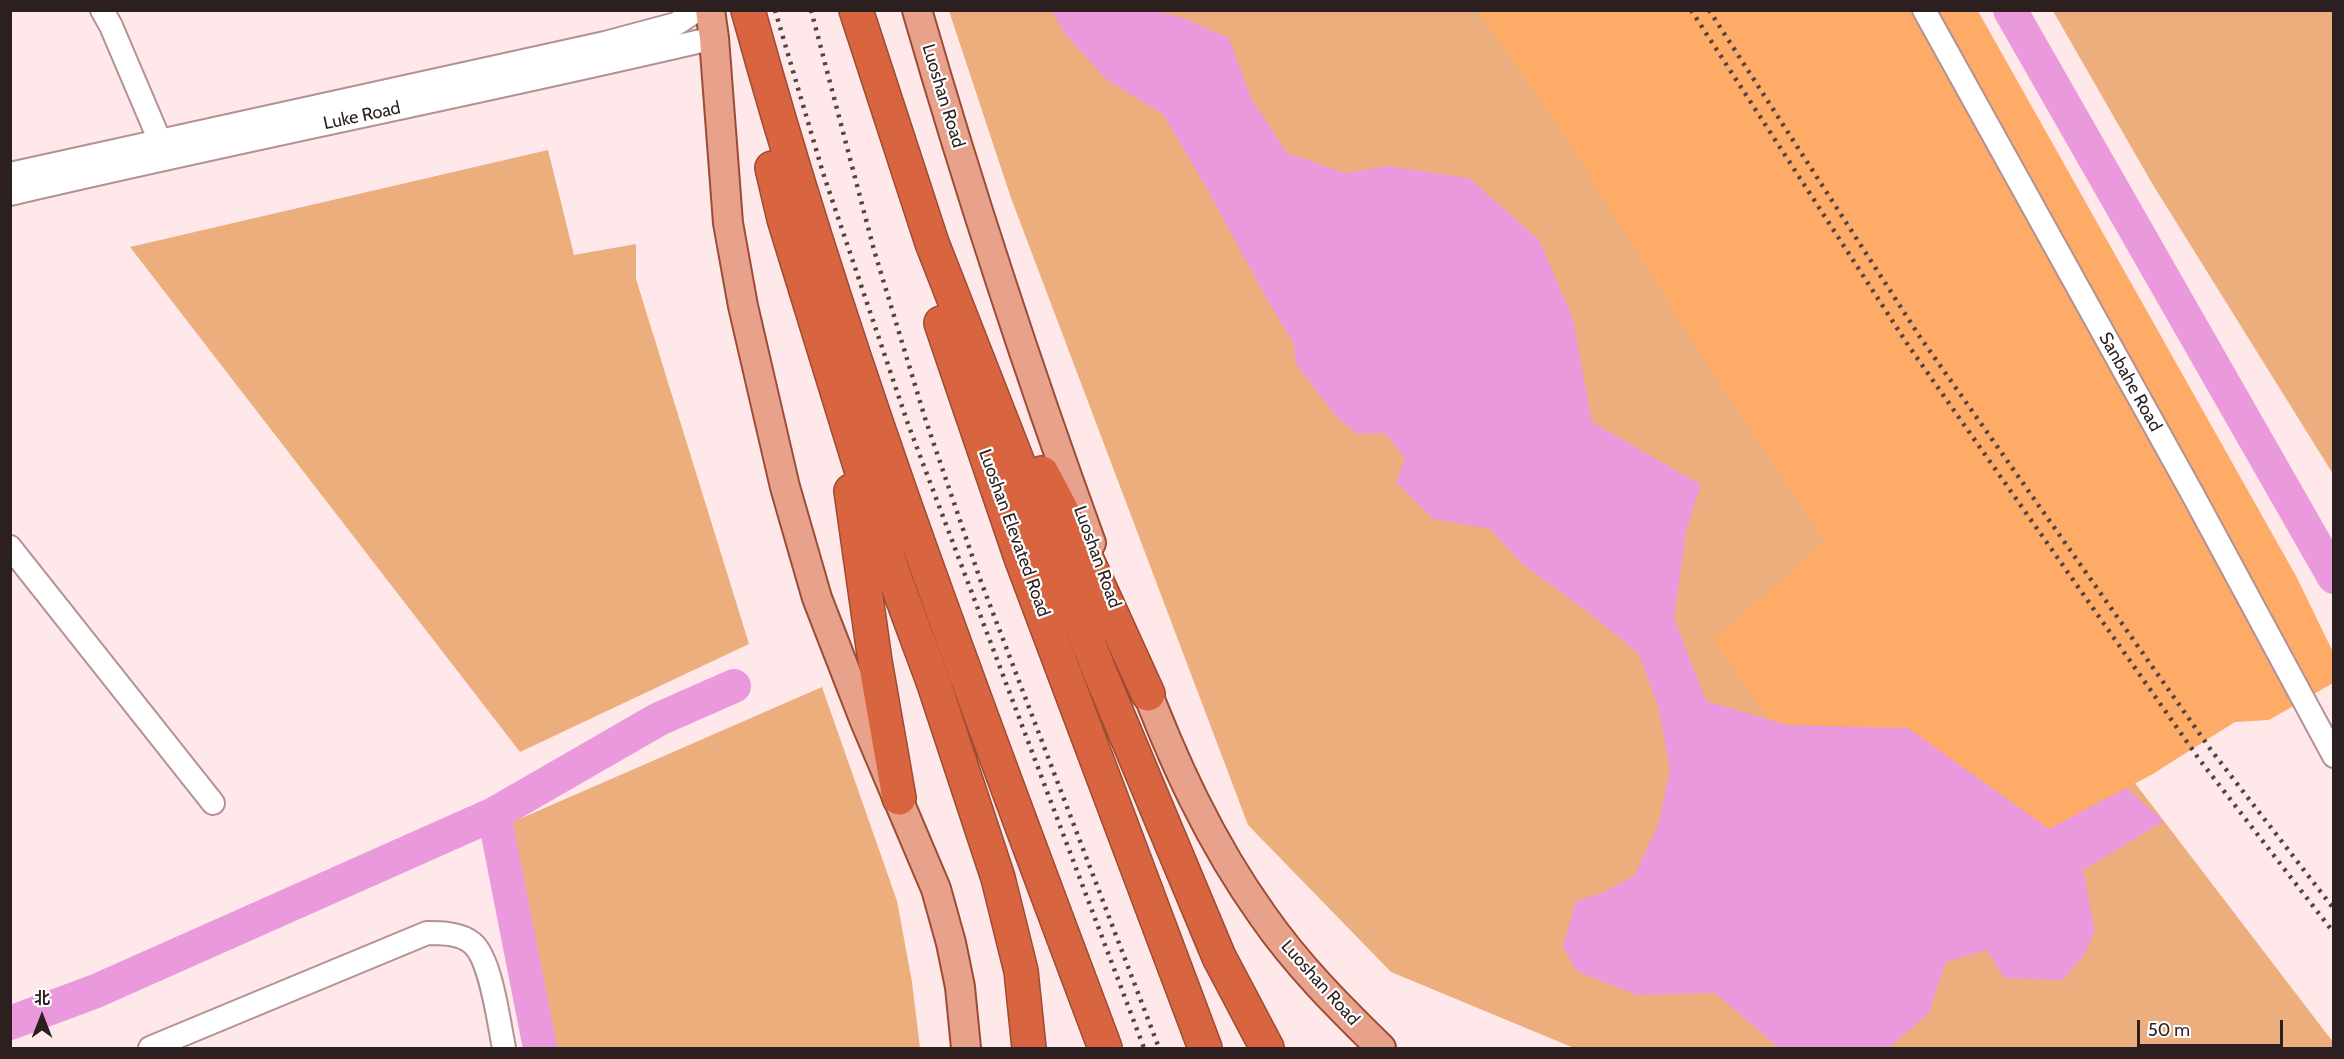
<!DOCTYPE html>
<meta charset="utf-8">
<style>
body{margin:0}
#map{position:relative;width:2344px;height:1059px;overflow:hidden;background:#ffe8e9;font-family:Cabin,"Noto Sans SC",sans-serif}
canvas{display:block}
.frame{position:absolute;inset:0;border:12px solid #2c1f1f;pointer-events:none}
.north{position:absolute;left:12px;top:987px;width:60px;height:60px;-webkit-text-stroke:4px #fff;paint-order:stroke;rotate:0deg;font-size:16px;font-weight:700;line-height:24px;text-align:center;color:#2c1f1f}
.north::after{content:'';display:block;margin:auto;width:21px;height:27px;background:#2c1f1f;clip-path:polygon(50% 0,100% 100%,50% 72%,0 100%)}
.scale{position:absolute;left:2137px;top:1020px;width:146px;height:27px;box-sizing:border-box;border:3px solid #2c1f1f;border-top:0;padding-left:8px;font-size:18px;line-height:21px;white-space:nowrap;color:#2c1f1f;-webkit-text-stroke:4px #fff;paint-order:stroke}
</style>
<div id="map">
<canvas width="2344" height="1059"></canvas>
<div class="frame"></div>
<div class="north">北</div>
<div class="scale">50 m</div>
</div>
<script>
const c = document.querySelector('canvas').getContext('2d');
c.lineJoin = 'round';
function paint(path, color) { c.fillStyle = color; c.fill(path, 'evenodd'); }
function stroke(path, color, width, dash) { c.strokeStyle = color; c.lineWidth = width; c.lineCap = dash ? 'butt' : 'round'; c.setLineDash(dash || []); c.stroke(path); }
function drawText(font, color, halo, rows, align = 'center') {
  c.font = font + ' Cabin,sans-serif'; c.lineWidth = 4.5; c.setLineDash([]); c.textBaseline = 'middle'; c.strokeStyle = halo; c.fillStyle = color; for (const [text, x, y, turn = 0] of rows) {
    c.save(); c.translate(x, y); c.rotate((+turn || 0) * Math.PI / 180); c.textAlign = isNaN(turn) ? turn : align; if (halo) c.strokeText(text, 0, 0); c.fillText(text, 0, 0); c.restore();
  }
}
paint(new Path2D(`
 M949,11H1587L2024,638L2333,1042V1048H1574L1391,972L1248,825L1011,198Z
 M2053,11H2333V474L2153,185Z
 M548,150L574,255L636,244V279L749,644L520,752L130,247Z
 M822,687L897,901L912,982L920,1048H557L508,824Z`), '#ecae7c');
paint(new Path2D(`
 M1479,11H1978L2296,576L2333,652V683L2269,720L2235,722L2151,775L2049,829L1908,728L1797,758L1713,640L1825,541L1707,364L1575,153Z`), '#fdab67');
paint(new Path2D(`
 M1052,11H1153L1181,17L1229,38L1251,98L1287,153L1345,173L1388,166L1469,178L1539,240L1573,319L1592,422L1701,485L1686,531L1674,618L1706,701L1788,725L1908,728L2049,829L2126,788L2164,821L2083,870L2095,931L2084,955L2063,980L2004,978L1987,950L1946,962L1928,1014L1889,1048H1779L1715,993L1637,995L1576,971L1563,946L1576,901L1600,894L1634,876L1658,826L1670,769L1658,706L1639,654L1592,615L1521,563L1490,529L1433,519L1396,482L1405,459L1385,433L1357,434L1335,415L1296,364L1294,344L1268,301L1206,187L1163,114L1107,80L1065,34Z`), '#e999dc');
stroke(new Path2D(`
 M2010,10L2334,577
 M494,814L540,1048
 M10,1023L96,991L494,814L659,719L734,686`), '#e999dc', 34);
const minor = new Path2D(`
 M102,10L111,26L165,153
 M1924,10L2192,493L2334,756
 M10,174L605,43L676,24L697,10
 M10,194C244,139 480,93 714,38
 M10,547L213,803
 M150,1048L427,933C441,933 460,933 472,943C491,958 499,1024 504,1048`);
const major = new Path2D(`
 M710,10L714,38L728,223L743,306L785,487L817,598L864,719L936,889L951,943L960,987L966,1048
 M917,10C969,190 1027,367 1091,543
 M1140,673C1172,759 1210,842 1263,916C1297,965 1339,1007 1381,1048`);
const highway = new Path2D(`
 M748,10C845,364 977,706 1105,1048
 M856,10L932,243L1101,675L1219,957L1267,1048
 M772,168L784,219L893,573L934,684L998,878L1021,971L1029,1048
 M941,323L1021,558L1205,1048
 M1042,473L1083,551L1148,694
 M851,491L875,661L899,798`);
stroke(minor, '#b49193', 26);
stroke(major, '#9c4c34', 32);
stroke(highway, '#9c4c34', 36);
stroke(minor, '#fff', 22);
stroke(major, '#e8a28c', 28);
stroke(highway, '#d96440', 33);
stroke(new Path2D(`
 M775,10L823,173L908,424L1144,1048
 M811,10L874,250L925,418L980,579L1159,1048
 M1691,10L1908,345L2199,759L2334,933
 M1709,10L1920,337L2211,750L2334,909`), '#524444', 4.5, [3, 6]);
drawText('18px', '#2c1f1f', '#fff', [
 ["Luoshan Road",943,96,73],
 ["Luke Road",362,116,-12],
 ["Sanbahe Road",2130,382,61],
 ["Luoshan Elevated Road",1014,533,70],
 ["Luoshan Road",1097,557,70],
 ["Luoshan Road",1320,983,48]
]);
</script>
